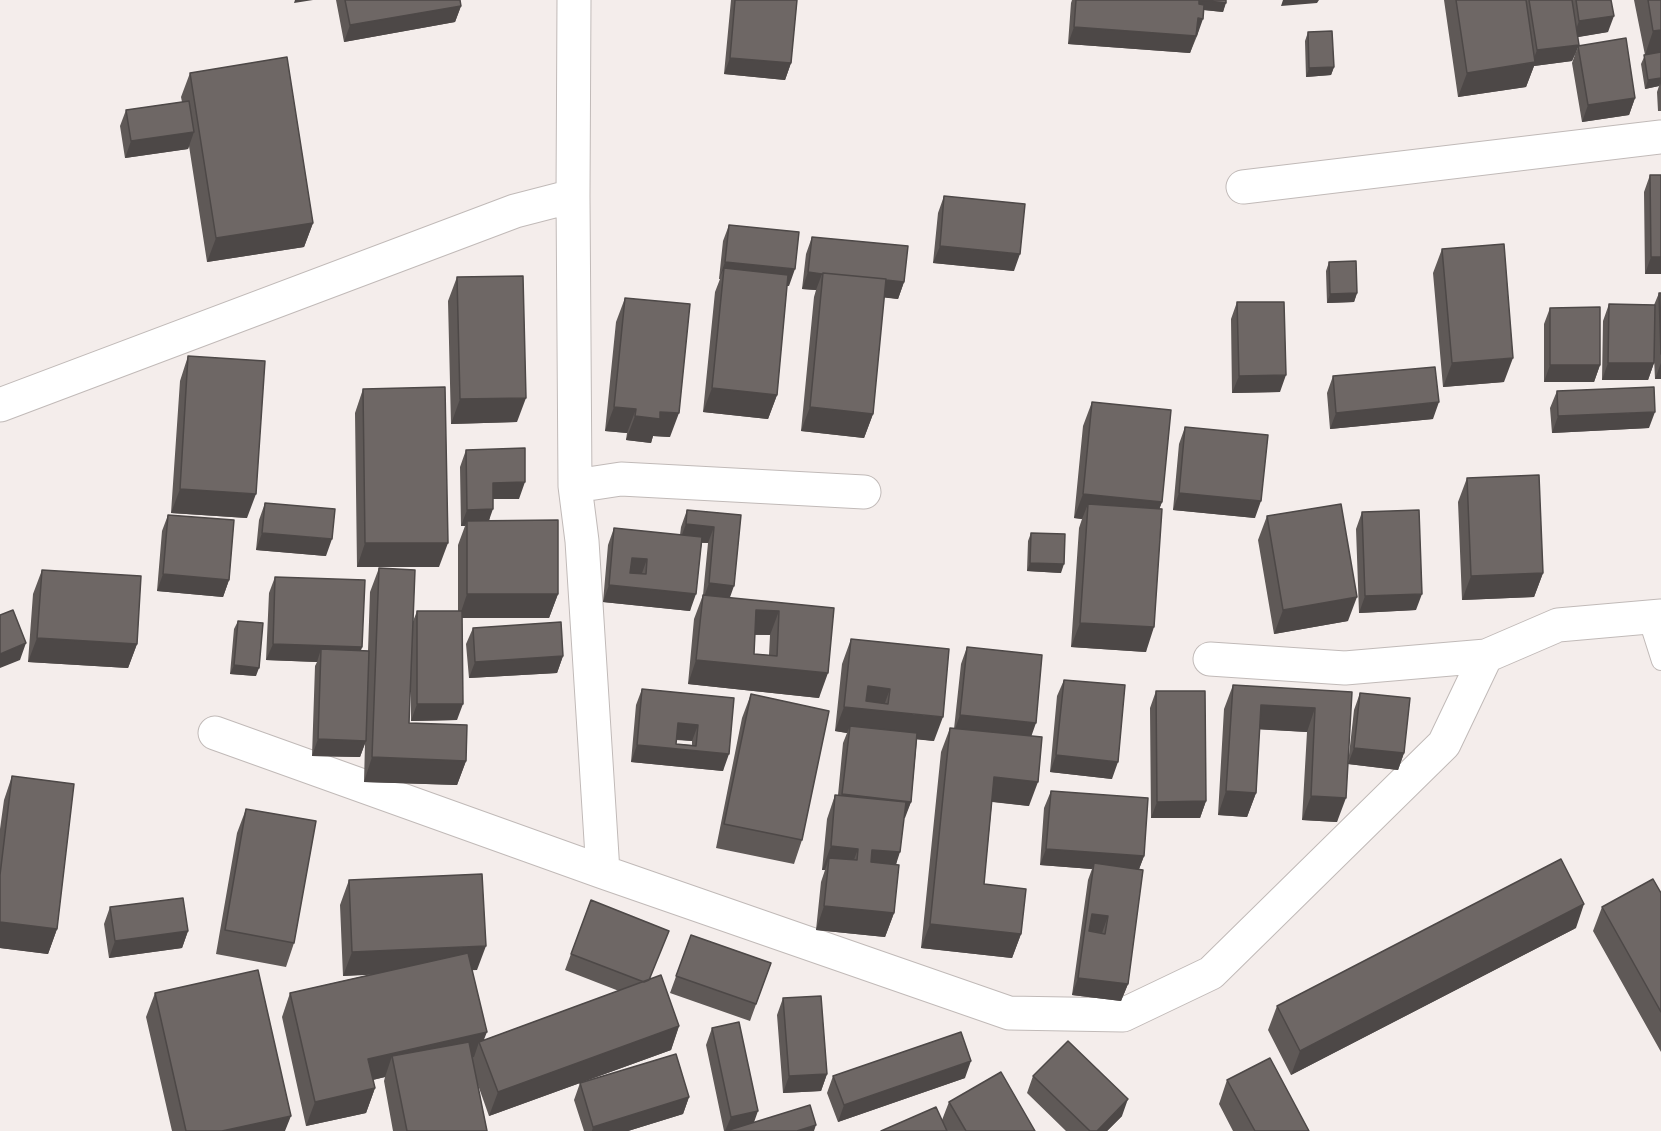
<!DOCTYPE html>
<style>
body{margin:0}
canvas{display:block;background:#f4edeb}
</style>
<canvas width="1661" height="1131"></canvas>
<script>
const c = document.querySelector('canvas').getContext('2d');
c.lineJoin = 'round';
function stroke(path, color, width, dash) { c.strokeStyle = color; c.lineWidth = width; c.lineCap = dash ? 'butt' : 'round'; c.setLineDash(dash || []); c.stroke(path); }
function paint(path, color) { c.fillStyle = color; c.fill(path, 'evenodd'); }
const service = new Path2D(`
 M1647,617L1661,661`);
const minor = new Path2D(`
 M1243,187L1661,137
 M573,196L574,0
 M0,405L515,211L573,196L575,486L582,541L603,872
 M575,486L621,479L864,492
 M1210,659L1345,668L1486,656
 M215,733L603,872L1009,1013L1123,1015L1211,973L1444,744L1486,656L1558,625L1661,616`);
stroke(service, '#c1bab8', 20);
stroke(minor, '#c1bab8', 35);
stroke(service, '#fff', 18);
stroke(minor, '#fff', 33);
paint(new Path2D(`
 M336,0H460L461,6L455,22L344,42Z
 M731,0H797L791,63L785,80L724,74Z
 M1072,0H1226L1223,12L1204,10L1197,36L1190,53L1068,44L1071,3Z
 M1444,0H1611L1608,32L1577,37L1579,45L1572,61L1534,66L1526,87L1458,97Z
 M1634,0H1661V111H1658L1657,92L1659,86L1645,89L1641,64L1645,55Z
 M1308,32L1334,67L1331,75L1306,77L1305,41Z
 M1578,46L1635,98L1629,115L1582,122L1572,63Z
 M190,73L313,223L304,247L207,262L189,146L188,149L125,158L120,126L126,110L182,102L181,97Z
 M1650,175L1661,274H1645L1644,192Z
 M944,196L1014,271L933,263L938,213Z
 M729,225L789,286H787L777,395L768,419L703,412L715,292L720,279H719L723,241Z
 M812,237L904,282L898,299L884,297L873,414L864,438L801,431L814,297L816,290L802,289L806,254Z
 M1442,249L1504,382L1443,387L1433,273Z
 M1329,262L1357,293L1354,302L1327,303L1326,271Z
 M457,277L517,422L451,424L448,301Z
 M1659,293H1661V379H1655L1654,357V363L1648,380H1602L1603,321L1609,304L1654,305Z
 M625,298L670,437L653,436L651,443L626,440L627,433L605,431L616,322Z
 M1237,302L1280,392L1232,393L1231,319Z
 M1550,308L1600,365L1594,382H1544V324Z
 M188,356L247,518L171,513L180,381Z
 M1333,376L1433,419L1330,429L1327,393Z
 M363,389L439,567H357L355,413Z
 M1557,391L1649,428L1552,433L1550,408Z
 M1092,402L1162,502L1159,509L1146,652L1071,647L1079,528L1082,519L1074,518L1083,426Z
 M1185,427L1255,518L1173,510L1179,444Z
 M466,450L519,499H493L489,521L558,594L549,618H462L457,720L411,721V657L409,723L466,761L457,785L364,782L365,743L360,757L312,756L315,666L317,662L266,660L269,593L275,577L362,647L361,650L368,651L370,592L379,568L412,624L417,611H458V545L465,526H461L460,467Z
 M1467,478L1543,573L1534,597L1462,600L1458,502Z
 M265,503L326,556L256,550L259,520Z
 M687,510L741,515L729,598L834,608L819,698L688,684L694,619L703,595L708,543H702L690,611L603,602L608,545L614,528L680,535L681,527ZM754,635H770L769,655L754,654Z
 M1362,512L1416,610L1359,613L1356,529Z
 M168,515L229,580L223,597L157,591L162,531Z
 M1267,516L1348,621L1274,634L1258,540Z
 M1031,533L1061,573L1027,571L1028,541Z
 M42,570L137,644L128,668L28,662L33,594Z
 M238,621L256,676L230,674L234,629Z
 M473,628L563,656L557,673L469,678L466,644Z
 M851,639L934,741L917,739L911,802L904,818L896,865L894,913L885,937L816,930L821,882L825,870H822L827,819L835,795H838L843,743L847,733L835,731L842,664Z
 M967,647L1031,736L1029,806L992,802L984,884L1021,934L1012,958L921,948L941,752L950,728L954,729L961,664Z
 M1064,680L1112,779L1050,772L1057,696Z
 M1233,685L1352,692L1337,822L1302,820L1307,732L1259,729L1256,793L1247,817L1218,815L1224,709Z
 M642,689L734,698L723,771L631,762L636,705ZM676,740L692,741V745L676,744Z
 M1156,691L1206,801L1200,818H1151L1150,708Z
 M1360,693L1404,753L1398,770L1348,764L1354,710Z
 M751,694L802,840L794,864L716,848L742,718Z
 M12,776L57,929L48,954L0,948V829L4,800Z
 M1051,791L1144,856L1139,869L1128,984L1121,1001L1072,995L1088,880L1092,869L1040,865L1044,808Z
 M246,809L294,943L286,967L216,954L237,833Z
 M349,880L477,970H472L484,1040L619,991L565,970L591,900L650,979L679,1026L671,1050L489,1116L478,1085L487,1131H393L384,1081L385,1077L373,1080L375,1088L366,1113L306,1126L282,1017L290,993L373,974L343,976L340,905Z
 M1661,893V1052L1593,931L1602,907Z
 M110,907L188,931L182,948L109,958L104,924Z
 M1576,928L1291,1075L1268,1030L1277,1006Z
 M691,935L771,963L750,1021L670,993Z
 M155,993L285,1131H172L146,1017Z
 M783,998L827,1074L821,1091L783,1093L777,1015Z
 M712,1028L754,1122L814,1131H724L706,1045Z
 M833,1076L965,1078L838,1122L827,1093Z
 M1033,1076L1122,1116L1107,1131H1066L1027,1093Z
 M1227,1080L1309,1131H1233L1219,1104Z
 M580,1083L689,1097L683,1114L628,1131H584L574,1100Z
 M949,1102L1035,1131H881L942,1120Z`), '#5f5957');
paint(new Path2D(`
 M295,0H313L294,3Z
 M1197,0L1226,3L1223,12L1194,9Z
 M1283,0H1319L1317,3L1281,6Z
 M461,6L455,22L344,42L350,25Z
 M1614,16L1608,32L1573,38L1579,21Z
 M1198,18L1203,19L1197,36L1192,35Z
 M1074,27L1196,36L1190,53L1068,44Z
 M1661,30V52L1645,55L1653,31Z
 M1579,45L1572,61L1534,66L1526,87L1458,97L1467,73L1532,63L1537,50Z
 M730,58L791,63L785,80L724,74Z
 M1334,67L1331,75L1306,77L1309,68Z
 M1661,78V86L1660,83L1659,86L1645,89L1648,80Z
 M1635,98L1629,115L1582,122L1588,105Z
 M194,132L188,149L125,158L131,141Z
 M313,223L304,247L207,262L216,238Z
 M940,246L1020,254L1014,271L933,263Z
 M1651,257H1661V274H1645Z
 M725,262L795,269L789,286L723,279L724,268L719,279Z
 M808,272L822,274L816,290L802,289Z
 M822,274L904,282L898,299L821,291Z
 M1357,293L1354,302L1327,303L1330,294Z
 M1513,358L1504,382L1443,387L1452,363Z
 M1608,363H1654L1648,380H1602Z
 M1661,363V379H1655Z
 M1550,365H1600L1594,382H1544Z
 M1286,375L1280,392L1232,393L1239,376Z
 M712,388L777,395L768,419L703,412Z
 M526,398L517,422L451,424L460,399Z
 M1439,402L1433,419L1330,429L1336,413Z
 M614,407L636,409L627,433L605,431Z
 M810,407L873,414L864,438L801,431Z
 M660,412L679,413L670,437L653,436L651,443L626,440L635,416Z
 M1655,412L1649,428L1552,433L1558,416Z
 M525,482L519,499H487L493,483Z
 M180,489L256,494L247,518L171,513Z
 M1179,493L1261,501L1255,518L1173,510Z
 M1083,494L1162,502L1153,526L1088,504L1082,519L1074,518Z
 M493,509L487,526L467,521L465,526H461L467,510Z
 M686,524L714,527L708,543L680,540Z
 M262,533L332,539L326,556L256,550Z
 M365,543H448L439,567H357Z
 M632,558L647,559L641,576L626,575Z
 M1030,563L1064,564L1061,573L1027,571Z
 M1543,573L1534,597L1462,600L1471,576Z
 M163,574L229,580L223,597L157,591Z
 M709,583L734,586L728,603L703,600Z
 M609,585L696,594L690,611L603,602Z
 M467,594H558L549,618H459Z
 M1422,594L1416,610L1359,613L1365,596Z
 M1357,597L1348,621L1274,634L1283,610Z
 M756,610L779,611L770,635L747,634Z
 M1080,623L1154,627L1146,652L1071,647Z
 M37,638L137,644L128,668L28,662Z
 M26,643L20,660L0,668V654Z
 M273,644L362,647L356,664L321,649L317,662L266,660Z
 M563,656L557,673L469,678L475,662Z
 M696,660L828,673L819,698L688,684Z
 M234,665L259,668L256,676L230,674Z
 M868,686L890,689L882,711L943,717L934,741L849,733L850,726L847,733L835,731L844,707Z
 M417,704H463L457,720L411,721Z
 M1261,705L1315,708L1307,732L1252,729Z
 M960,715L1036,723L1030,740L954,732Z
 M678,723L698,725L692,741L672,739Z
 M318,739L366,741L360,757L312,756Z
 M637,745L729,754L723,771L631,762Z
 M1354,748L1404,753L1398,770L1348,764Z
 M1056,755L1118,762L1112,779L1050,772Z
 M372,757L466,761L457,785L364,782Z
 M994,777L1038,782L1029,806L986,801Z
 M1226,791L1256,793L1247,817L1218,815Z
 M842,794L911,802L905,818L836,811Z
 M1311,796L1346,798L1337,822L1302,820Z
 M1206,801L1200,818H1151L1157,802Z
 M831,846L858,849L849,873L829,858L825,870H822Z
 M1046,849L1144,856L1138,872L1094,863L1092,869L1040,865Z
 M872,850L900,852L892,877L864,874Z
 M1584,904L1576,928L1291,1075L1300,1051Z
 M824,906L894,913L885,937L816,930Z
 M1092,914L1108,916L1102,933L1086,930Z
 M0,922L57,929L48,954L0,948Z
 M930,924L1021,934L1012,958L921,948Z
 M188,931L182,948L109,958L115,941Z
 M486,946L477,970L343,976L352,952Z
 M1078,978L1128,984L1121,1001L1072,995Z
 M679,1026L671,1050L489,1116L498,1092Z
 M487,1032L481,1047L479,1042L474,1057L396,1075L392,1056L385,1077L359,1083L368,1059Z
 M971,1061L965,1078L838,1122L844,1105Z
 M827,1074L821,1091L783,1093L789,1076Z
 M375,1088L366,1113L306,1126L315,1102Z
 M689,1097L683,1114L628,1131H592L593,1127Z
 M1128,1099L1122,1116L1107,1131H1097Z
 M758,1111L752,1128L725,1131L731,1117Z
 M291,1116L285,1131H222Z
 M816,1125L814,1131H797Z`), '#4d4847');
const building = new Path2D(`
 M345,0H460L461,6L350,25Z
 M735,0H797L791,63L730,58Z
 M1076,0H1199V4L1204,5L1203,19L1198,18L1196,36L1074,27Z
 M1199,0H1226V3Z
 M1456,0H1526L1535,62L1467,73Z
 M1529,0H1572L1579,45L1537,50Z
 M1576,0H1611L1614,16L1579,21Z
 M1648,0H1661V30L1653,31Z
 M1332,31L1334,67L1309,68L1308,32Z
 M1626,38L1635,98L1588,105L1578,46Z
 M1661,52V78L1648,80L1644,55Z
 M287,57L313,223L216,238L190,73Z
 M189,101L194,132L131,141L126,110Z
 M1650,175H1661V257H1651Z
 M944,196L1025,204L1020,254L940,246Z
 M729,225L799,232L795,269L725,262Z
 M812,237L908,246L904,282L886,280V279L823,273L822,274L808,272Z
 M1504,244L1513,358L1452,363L1442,249Z
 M1356,261L1357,293L1330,294L1329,262Z
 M724,268L788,275L777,395L712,388Z
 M823,273L886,279L873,414L810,407Z
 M523,276L526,398L460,399L457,277Z
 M1659,293H1661V354Z
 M625,298L690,304L679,413L660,412V419L635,416L636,409L614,407Z
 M1237,302H1284L1286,375L1239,376Z
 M1609,304L1655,305L1654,363H1608Z
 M1600,307V365H1550V308Z
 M188,356L265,361L256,494L180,489Z
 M1435,367L1439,402L1336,413L1333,376Z
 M445,387L448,543H365L363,389Z
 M1654,387L1655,412L1558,416L1557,391Z
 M1092,402L1171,410L1162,502L1083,494Z
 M1185,427L1268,435L1261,501L1179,493Z
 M525,448V482L493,483V509L467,510L466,450Z
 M1539,475L1543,573L1471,576L1467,478Z
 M265,503L335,509L332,539L262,533Z
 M1088,504L1162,509L1154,627L1080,623Z
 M1341,504L1357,597L1283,610L1267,516Z
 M687,510L741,515L734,586L709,583L714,527L686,524Z
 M1419,510L1422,594L1365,596L1362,512Z
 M168,515L234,520L229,580L163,574Z
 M558,520V594H467V521Z
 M614,528L702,537L696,594L609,585ZM632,558L647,559L646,574L630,573Z
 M1031,533L1065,534L1064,564L1030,563Z
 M379,568L415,570L409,723L467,725L466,761L372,757Z
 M42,570L141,576L137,644L37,638Z
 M275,577L365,580L362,647L273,644Z
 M703,595L834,608L828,673L696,660ZM756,610L779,611L777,656L754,654Z
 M13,610L26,643L0,654V615Z
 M417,611H462L463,704H417Z
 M238,621L263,623L259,668L234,665Z
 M561,622L563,656L475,662L473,628Z
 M851,639L949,649L943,717L844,707ZM868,686L890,689L888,704L866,701Z
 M967,647L1042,655L1036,723L960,715Z
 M321,649L369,651L366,741L318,739Z
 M1064,680L1125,685L1118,762L1056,755Z
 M1233,685L1352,692L1346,798L1311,796L1315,708L1261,705L1256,793L1226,791Z
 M642,689L734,698L729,754L637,745ZM678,723L698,725L696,746L676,744Z
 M1156,691H1205L1206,801L1157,802Z
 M1360,693L1410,698L1404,753L1354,748Z
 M751,694L829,711L802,840L724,824Z
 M850,726L917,733L911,802L842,794Z
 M950,728L1042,737L1038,782L994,777L984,884L1026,889L1021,934L930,924Z
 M12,776L74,784L57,929L0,922V875Z
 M1051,791L1148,798L1144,856L1046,849Z
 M835,795L906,802L900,852L872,850L871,862L899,865L894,913L824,906L829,858L857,860L858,849L831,846Z
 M246,809L316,821L294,943L225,930Z
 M1561,859L1584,904L1300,1051L1277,1006Z
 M1094,863L1143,870L1128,984L1078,978ZM1092,914L1108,916L1105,934L1089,931Z
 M482,874L486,946L352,952L349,880Z
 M1653,879L1661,893V1012L1602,907Z
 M183,898L188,931L115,941L110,907Z
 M591,900L669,931L649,980L644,982L571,954Z
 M691,935L771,963L756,1004L676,976Z
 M468,953L487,1032L368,1059L375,1088L315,1102L290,993Z
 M258,970L291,1116L222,1131H186L155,993Z
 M661,975L679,1026L498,1092L479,1042Z
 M821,996L827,1074L789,1076L783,998Z
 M739,1022L758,1111L731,1117L712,1028Z
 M961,1032L971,1061L844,1105L833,1076Z
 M1068,1041L1128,1099L1097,1131H1090L1033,1076Z
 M469,1042L487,1131H407L392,1056Z
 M676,1054L689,1097L593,1127L580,1083Z
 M1270,1058L1309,1131H1255L1227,1080Z
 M1001,1072L1035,1131H966L949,1102Z
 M810,1105L816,1125L797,1131H726Z
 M936,1107L947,1131H881Z`);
paint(building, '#6e6765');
stroke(building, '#4d4847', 1.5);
</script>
